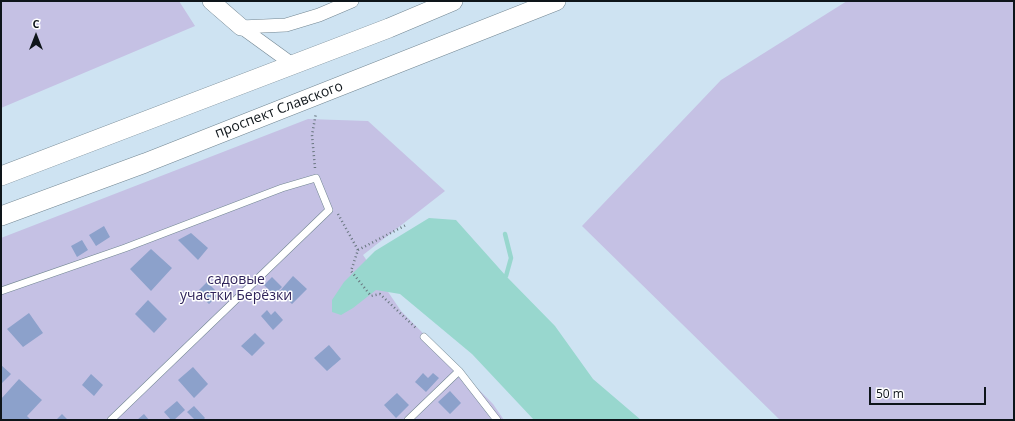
<!DOCTYPE html>
<meta charset="utf-8">
<style>
body{margin:0}
#map{position:relative;width:1015px;height:421px;overflow:hidden;background:#cee3f2;font-family:"Open Sans",sans-serif}
canvas{display:block}
.frame{position:absolute;inset:0;border:2px solid #0e151a;pointer-events:none}
.north{position:absolute;left:16px;top:16px;width:40px;height:40px;-webkit-text-stroke:3px #fff;paint-order:stroke;rotate:0deg;font-size:11px;font-weight:700;line-height:16px;text-align:center;color:#0e151a}
.north::after{content:'';display:block;margin:auto;width:14px;height:18px;background:#0e151a;clip-path:polygon(50% 0,100% 100%,50% 72%,0 100%)}
.scale{position:absolute;left:869px;top:387px;width:117px;height:18px;box-sizing:border-box;border:2px solid #0e151a;border-top:0;padding-left:5px;font-size:12px;line-height:14px;white-space:nowrap;color:#0e151a;-webkit-text-stroke:3px #fff;paint-order:stroke}
</style>
<div id="map">
<canvas width="1015" height="421"></canvas>
<div class="frame"></div>
<div class="north">С</div>
<div class="scale">50 m</div>
</div>
<script>
const c = document.querySelector('canvas').getContext('2d');
c.lineJoin = 'round';
function paint(path, color) { c.fillStyle = color; c.fill(path, 'evenodd'); }
function stroke(path, color, width, dash) { c.strokeStyle = color; c.lineWidth = width; c.lineCap = dash ? 'butt' : 'round'; c.setLineDash(dash || []); c.stroke(path); }
function drawText(font, color, halo, rows, align = 'center') {
  c.font = font + ' "Open Sans",sans-serif'; c.lineWidth = 3; c.setLineDash([]); c.textBaseline = 'middle'; c.strokeStyle = halo; c.fillStyle = color; for (const [text, x, y, turn = 0] of rows) {
    c.save(); c.translate(x, y); c.rotate((+turn || 0) * Math.PI / 180); c.textAlign = isNaN(turn) ? turn : align; if (halo) c.strokeText(text, 0, 0); c.fillText(text, 0, 0); c.restore();
  }
}
paint(new Path2D(`
 M1,1H179L195,26L1,108Z
 M847,1H1014V420H780L582,226L721,80Z
 M308,119L368,121L445,191L363,255L401,311L493,404L504,420H1V238Z`), '#c5c1e4');
paint(new Path2D(`
 M429,218L456,220L506,276L555,326L593,379L641,420H534L472,354L400,294L376,290L353,308L341,315L332,312V300L344,282L375,251Z`), '#98d7ce');
stroke(new Path2D(`
 M505,234L511,258L506,276`), '#98d7ce', 4.5);
paint(new Path2D(`
 M104,226L110,237L96,246L89,235Z
 M191,233L208,248L198,260L178,240Z
 M82,240L88,250L77,257L71,246Z
 M151,249L172,268L151,291L130,269Z
 M293,276L307,289L292,304L279,292Z
 M272,277L282,287L274,295L264,285Z
 M207,282L219,294L209,304L197,292Z
 M148,300L167,319L154,333L135,314Z
 M267,310L271,315L275,311L283,320L273,330L261,316Z
 M29,313L43,333L23,347L7,329Z
 M255,333L265,343L252,356L241,346Z
 M329,345L341,359L327,371L314,358Z
 M1,365L11,374L1,384Z
 M193,367L208,384L194,398L178,380Z
 M423,373L428,378L433,373L439,378L426,392L415,382Z
 M91,374L103,385L94,396L82,385Z
 M19,379L42,400L27,416L31,420H1V399Z
 M450,391L461,403L450,414L438,402Z
 M397,393L409,405L396,418L384,405Z
 M177,401L185,410L174,420H171L164,412Z
 M194,406L205,418L203,420H195L187,412Z
 M62,414L68,420H56Z
 M144,414L149,420H137Z`), '#8ca1cb');
const service = new Path2D(`
 M1,291L125,248L282,188L316,178L329,210L111,420
 M424,337L459,371L497,420
 M408,420L459,371`);
const minor = new Path2D(`
 M241,27L286,25L319,15L352,1
 M241,27L292,64`);
const tertiary = new Path2D(`
 M211,1L241,27`);
const secondary = new Path2D(`
 M1,176L389,28L453,1
 M1,216L145,163L556,1`);
stroke(service, '#728692', 8);
stroke(minor, '#728692', 14);
stroke(tertiary, '#728692', 18);
stroke(secondary, '#728692', 20);
stroke(new Path2D(`
 M315,168L312,135L316,113
 M338,214L358,250L351,271L371,296L380,294L417,329
 M358,250L406,225`), '#68767f', 2.5, [1, 3]);
stroke(service, '#fff', 7);
stroke(minor, '#fff', 13);
stroke(tertiary, '#fff', 17);
stroke(secondary, '#fff', 19);
drawText('14px', '#0e151a', '#fff', [
 ["проспект Славского",279,110,-21]
]);
drawText('14px', '#2f235a', '#fff', [
 ["садовые",236,280],
 ["участки Берёзки",236,296]
]);
</script>
